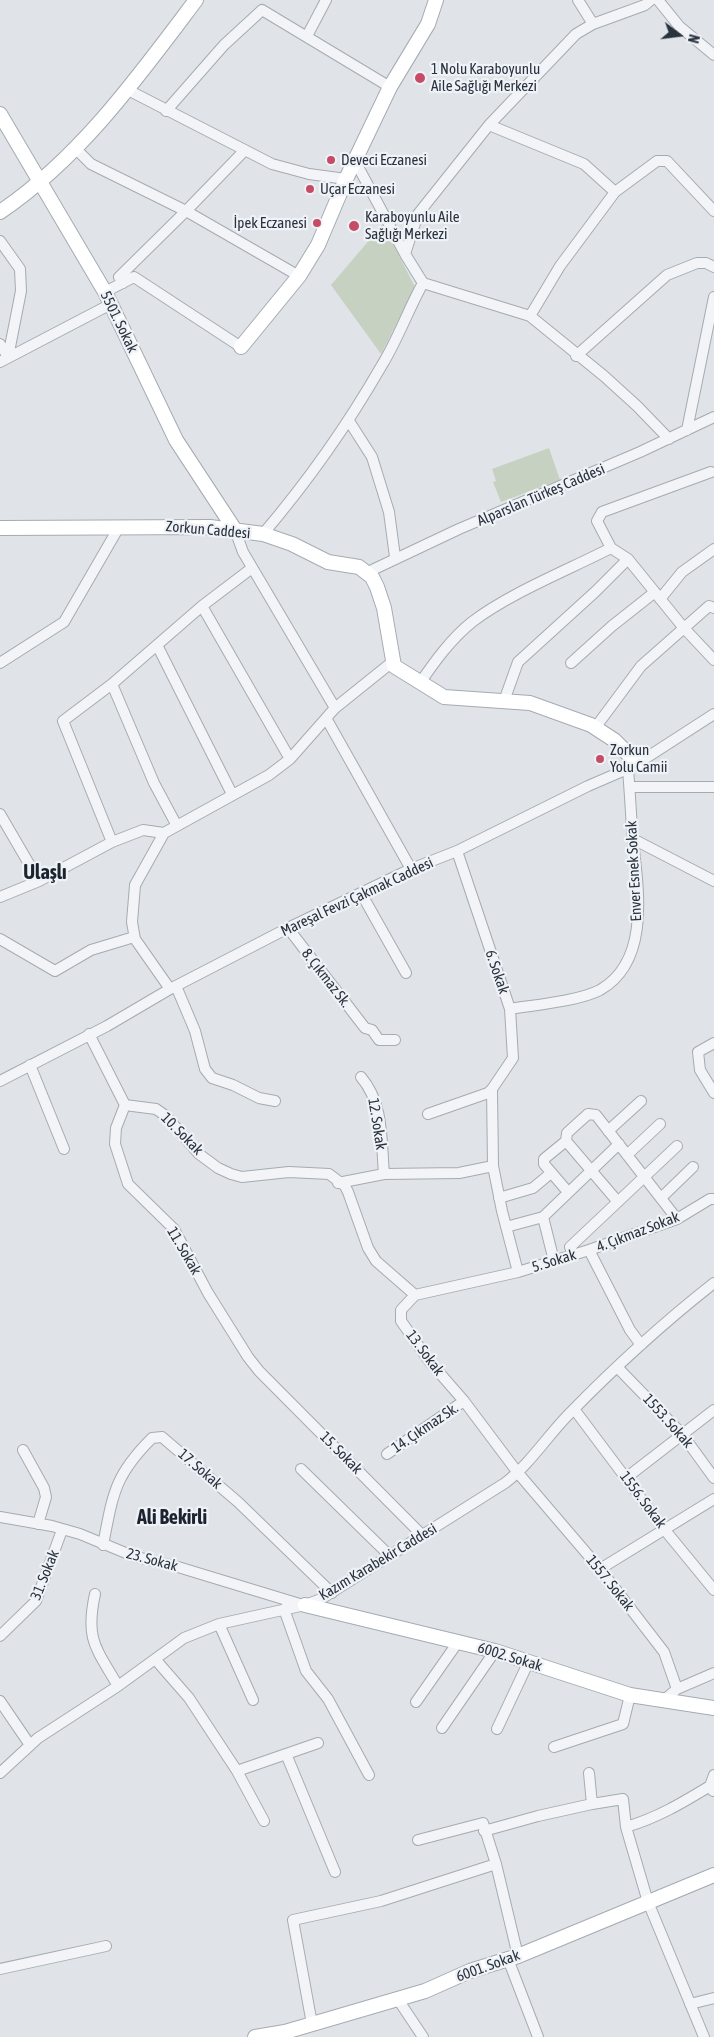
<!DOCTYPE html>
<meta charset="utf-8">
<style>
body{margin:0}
#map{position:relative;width:714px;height:2037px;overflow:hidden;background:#e0e4e8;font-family:"Asap Condensed",sans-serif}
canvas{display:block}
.north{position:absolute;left:654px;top:10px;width:50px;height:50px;-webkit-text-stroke:4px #eff2f6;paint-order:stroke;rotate:105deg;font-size:14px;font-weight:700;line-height:20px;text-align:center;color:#29323e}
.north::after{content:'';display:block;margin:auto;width:18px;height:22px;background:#29323e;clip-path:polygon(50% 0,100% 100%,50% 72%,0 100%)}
</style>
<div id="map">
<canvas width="714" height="2037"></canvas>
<div class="north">N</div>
</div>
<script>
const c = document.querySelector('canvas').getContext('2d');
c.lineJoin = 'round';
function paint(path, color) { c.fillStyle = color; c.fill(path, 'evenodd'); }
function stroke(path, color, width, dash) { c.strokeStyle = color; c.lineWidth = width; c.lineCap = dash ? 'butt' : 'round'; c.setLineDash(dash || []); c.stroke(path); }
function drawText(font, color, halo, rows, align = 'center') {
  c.font = font + ' "Asap Condensed",sans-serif'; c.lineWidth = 4.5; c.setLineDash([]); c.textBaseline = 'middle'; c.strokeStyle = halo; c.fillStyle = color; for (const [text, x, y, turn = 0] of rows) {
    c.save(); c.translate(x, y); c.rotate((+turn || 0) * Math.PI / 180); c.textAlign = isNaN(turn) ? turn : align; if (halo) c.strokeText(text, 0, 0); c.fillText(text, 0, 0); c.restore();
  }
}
paint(new Path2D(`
 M383,224L415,287L381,354L331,285Z
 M549,448L560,480L501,502L493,482L496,481L492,469Z`), '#c7d1c1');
const street = new Path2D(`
 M578,0L593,24
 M658,0L679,26L714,55
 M307,36L326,0
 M128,90L272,164L309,174L346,179
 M166,111L224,45L262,10L390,87
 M489,125L584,164L615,192L657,161H667L714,211
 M75,148L91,164L186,211L245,150
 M355,161L405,254L418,214L489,125L576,34L593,24L645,5L651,0
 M0,241L20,269L21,291L8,357
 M123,283L119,277L186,211L299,276
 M423,283L530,316L604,376L637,406L669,439
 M105,292L134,277L241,347
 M530,316L560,266L615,192
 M0,344L8,357
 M576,356L667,275L697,263H706L714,267
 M0,362L111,304
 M349,421L372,457L389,512L395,557
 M687,430L714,297
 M711,472L602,512L597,521L611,548L628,559L683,627L714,660
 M235,530L243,552L335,708
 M263,534C308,481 347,426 382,365C398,339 408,310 423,283L405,254
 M368,572L459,529L640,452L714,417
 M660,599L682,572L714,549
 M202,606L290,759
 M158,647L232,794
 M0,663L64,622L119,527
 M571,663L612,626L655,592
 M420,683C435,661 451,639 472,622C510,593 568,570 611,548
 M112,684L154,783L177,826
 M504,701L518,662L595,592L628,559
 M326,718L411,869
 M595,728L641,666L709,606L714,608
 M630,787H714
 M0,814L39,881
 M633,839L714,881
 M112,842L63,721L112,684L202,606L252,568
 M457,851L510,1009L513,1058L492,1089L493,1166L502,1211L518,1272
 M361,893L406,973
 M0,897L39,881L112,842L143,830L164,833
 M288,928L365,1028L372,1030L379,1040H395
 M0,939L55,971L91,950L134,937
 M176,986L195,1031L205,1069L212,1078L233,1085L259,1098L275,1101
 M170,989L135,939L132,922L135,885L164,833L269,775L290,759L335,708L391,663
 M510,1009C534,1005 579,1001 600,990C651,961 638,888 633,841C631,817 630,793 628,769
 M89,1034L125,1105L156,1109L166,1116L199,1154L218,1168L231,1174L242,1177L289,1172L329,1174L345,1186L348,1192L368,1248L376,1261L415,1295L401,1310V1321L430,1362L464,1401L518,1473L600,1569L664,1652L677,1689L665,1699
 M714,1043L698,1052L700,1070L714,1093
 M30,1065L64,1149
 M0,1081L107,1026L170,989L288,928L411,869L457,851L588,786L632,767L714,714
 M125,1105L116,1128L115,1144L128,1184L174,1229L208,1293L248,1357L259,1371L422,1535
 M428,1114L488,1093L492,1089
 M608,1131L641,1101
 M566,1141L544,1159V1164L568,1192
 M627,1155L660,1124
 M384,1174L459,1173L493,1166
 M338,1183L384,1174C381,1140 384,1104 361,1077
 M499,1198L533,1188L551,1173
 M661,1198L693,1167
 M618,1202L566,1141L567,1133L588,1114L596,1115L677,1219
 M506,1227L543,1217
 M589,1250L677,1219L710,1199H714
 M573,1255L570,1247L677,1146
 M554,1261L543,1217L619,1144
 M415,1295L518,1272L589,1250L630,1330L641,1345
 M617,1367L682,1434L714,1478
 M574,1409L664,1529L714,1590
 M23,1450L44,1488L46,1497L38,1524
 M387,1454L464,1401
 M301,1469L390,1556
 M626,1478L714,1410
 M0,1517L52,1526L80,1534L133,1556L178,1567L303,1605
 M103,1545C113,1494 114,1476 152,1438L162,1437L238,1502L332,1593
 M600,1569L714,1499
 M95,1594C85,1640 96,1648 118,1686
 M284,1609L306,1671L328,1699L369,1775
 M219,1624L253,1700
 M0,1636L36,1601L62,1530
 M155,1659L189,1698L237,1771L264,1821
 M677,1689L714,1673
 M0,1701L30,1745
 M416,1702L458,1642
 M442,1728L495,1651
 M497,1729L529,1661
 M554,1747L623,1724L630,1695
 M286,1754L335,1872
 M237,1771L318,1743
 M0,1773L38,1738L118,1686L184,1638L219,1624L305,1605L321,1599L505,1483C530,1464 548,1435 570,1413C615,1367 663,1323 714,1283
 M713,1791L710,1786L714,1775
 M592,1804L623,1799L626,1827
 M484,1831L538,1816L592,1804L589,1773
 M418,1840L483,1823L496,1864L518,1956
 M508,1959L538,2037
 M0,1969L106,1946
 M397,1998L423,2037
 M690,2004L714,1998
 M312,2024L293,1920L381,1901L496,1864
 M704,2037L648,1902L626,1827C657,1818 682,1803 710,1786`);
const secondary = new Path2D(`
 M0,114L105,292L176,440L235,530
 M0,212C80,158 138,77 196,0
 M241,347L299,276L318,245L346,179L390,87L428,24L436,0
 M0,528L210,527L263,534L292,544L328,562L359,567L372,577L377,587L384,608L394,666L444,697L530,703L591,725L614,740L638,764
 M305,1605L495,1651L630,1695L714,1708
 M255,2037L285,2032L425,1991L470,1971L518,1956L714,1875`);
stroke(street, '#a5abb2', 12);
stroke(secondary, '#a5abb2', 16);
stroke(street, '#f2f4f7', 10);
stroke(secondary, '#fff', 14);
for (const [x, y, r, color] of [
 [420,78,6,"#c64c66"],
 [331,160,5,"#c64c66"],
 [310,189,5,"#c64c66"],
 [317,223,5,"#c64c66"],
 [354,226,6,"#c64c66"],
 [600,759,5,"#c64c66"]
]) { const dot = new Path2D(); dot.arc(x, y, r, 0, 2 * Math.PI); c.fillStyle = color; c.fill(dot); stroke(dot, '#eff2f6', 2); }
drawText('15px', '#29323e', '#eff2f6', [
 ["1 Nolu Karaboyunlu",431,69],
 ["Aile Sağlığı Merkezi",431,86],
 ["Deveci Eczanesi",341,160],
 ["Uçar Eczanesi",320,189],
 ["Karaboyunlu Aile",365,217],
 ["Sağlığı Merkezi",365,234],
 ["İpek Eczanesi",307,223,"right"],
 ["Zorkun",610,750],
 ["Yolu Camii",610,767]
], 'left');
drawText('15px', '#29323e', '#eff2f6', [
 ["5501. Sokak",119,322,64],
 ["Alparslan Türkeş Caddesi",541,495,-23],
 ["Zorkun Caddesi",208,530,5],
 ["Enver Esnek Sokak",634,871,-93],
 ["Mareşal Fevzi Çakmak Caddesi",357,897,-25],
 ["6. Sokak",497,972,71],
 ["8. Çıkmaz Sk.",326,978,52],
 ["12. Sokak",377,1124,81],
 ["10. Sokak",182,1134,45],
 ["4. Çıkmaz Sokak",638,1232,-21],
 ["11. Sokak",184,1251,60],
 ["5. Sokak",554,1261,-17],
 ["13. Sokak",425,1353,53],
 ["1553. Sokak",668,1421,48],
 ["14. Çıkmaz Sk.",425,1428,-34],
 ["15. Sokak",341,1453,45],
 ["17. Sokak",200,1469,41],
 ["1556. Sokak",643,1500,53],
 ["23. Sokak",152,1560,15],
 ["Kazım Karabekir Caddesi",378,1562,-31],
 ["31. Sokak",45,1575,-68],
 ["1557. Sokak",610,1583,51],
 ["6002. Sokak",510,1657,17],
 ["6001. Sokak",488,1966,-20]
]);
drawText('bold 20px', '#1c242f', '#eff2f6', [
 ["Ulaşlı",45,873],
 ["Ali Bekirli",172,1518]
]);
</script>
